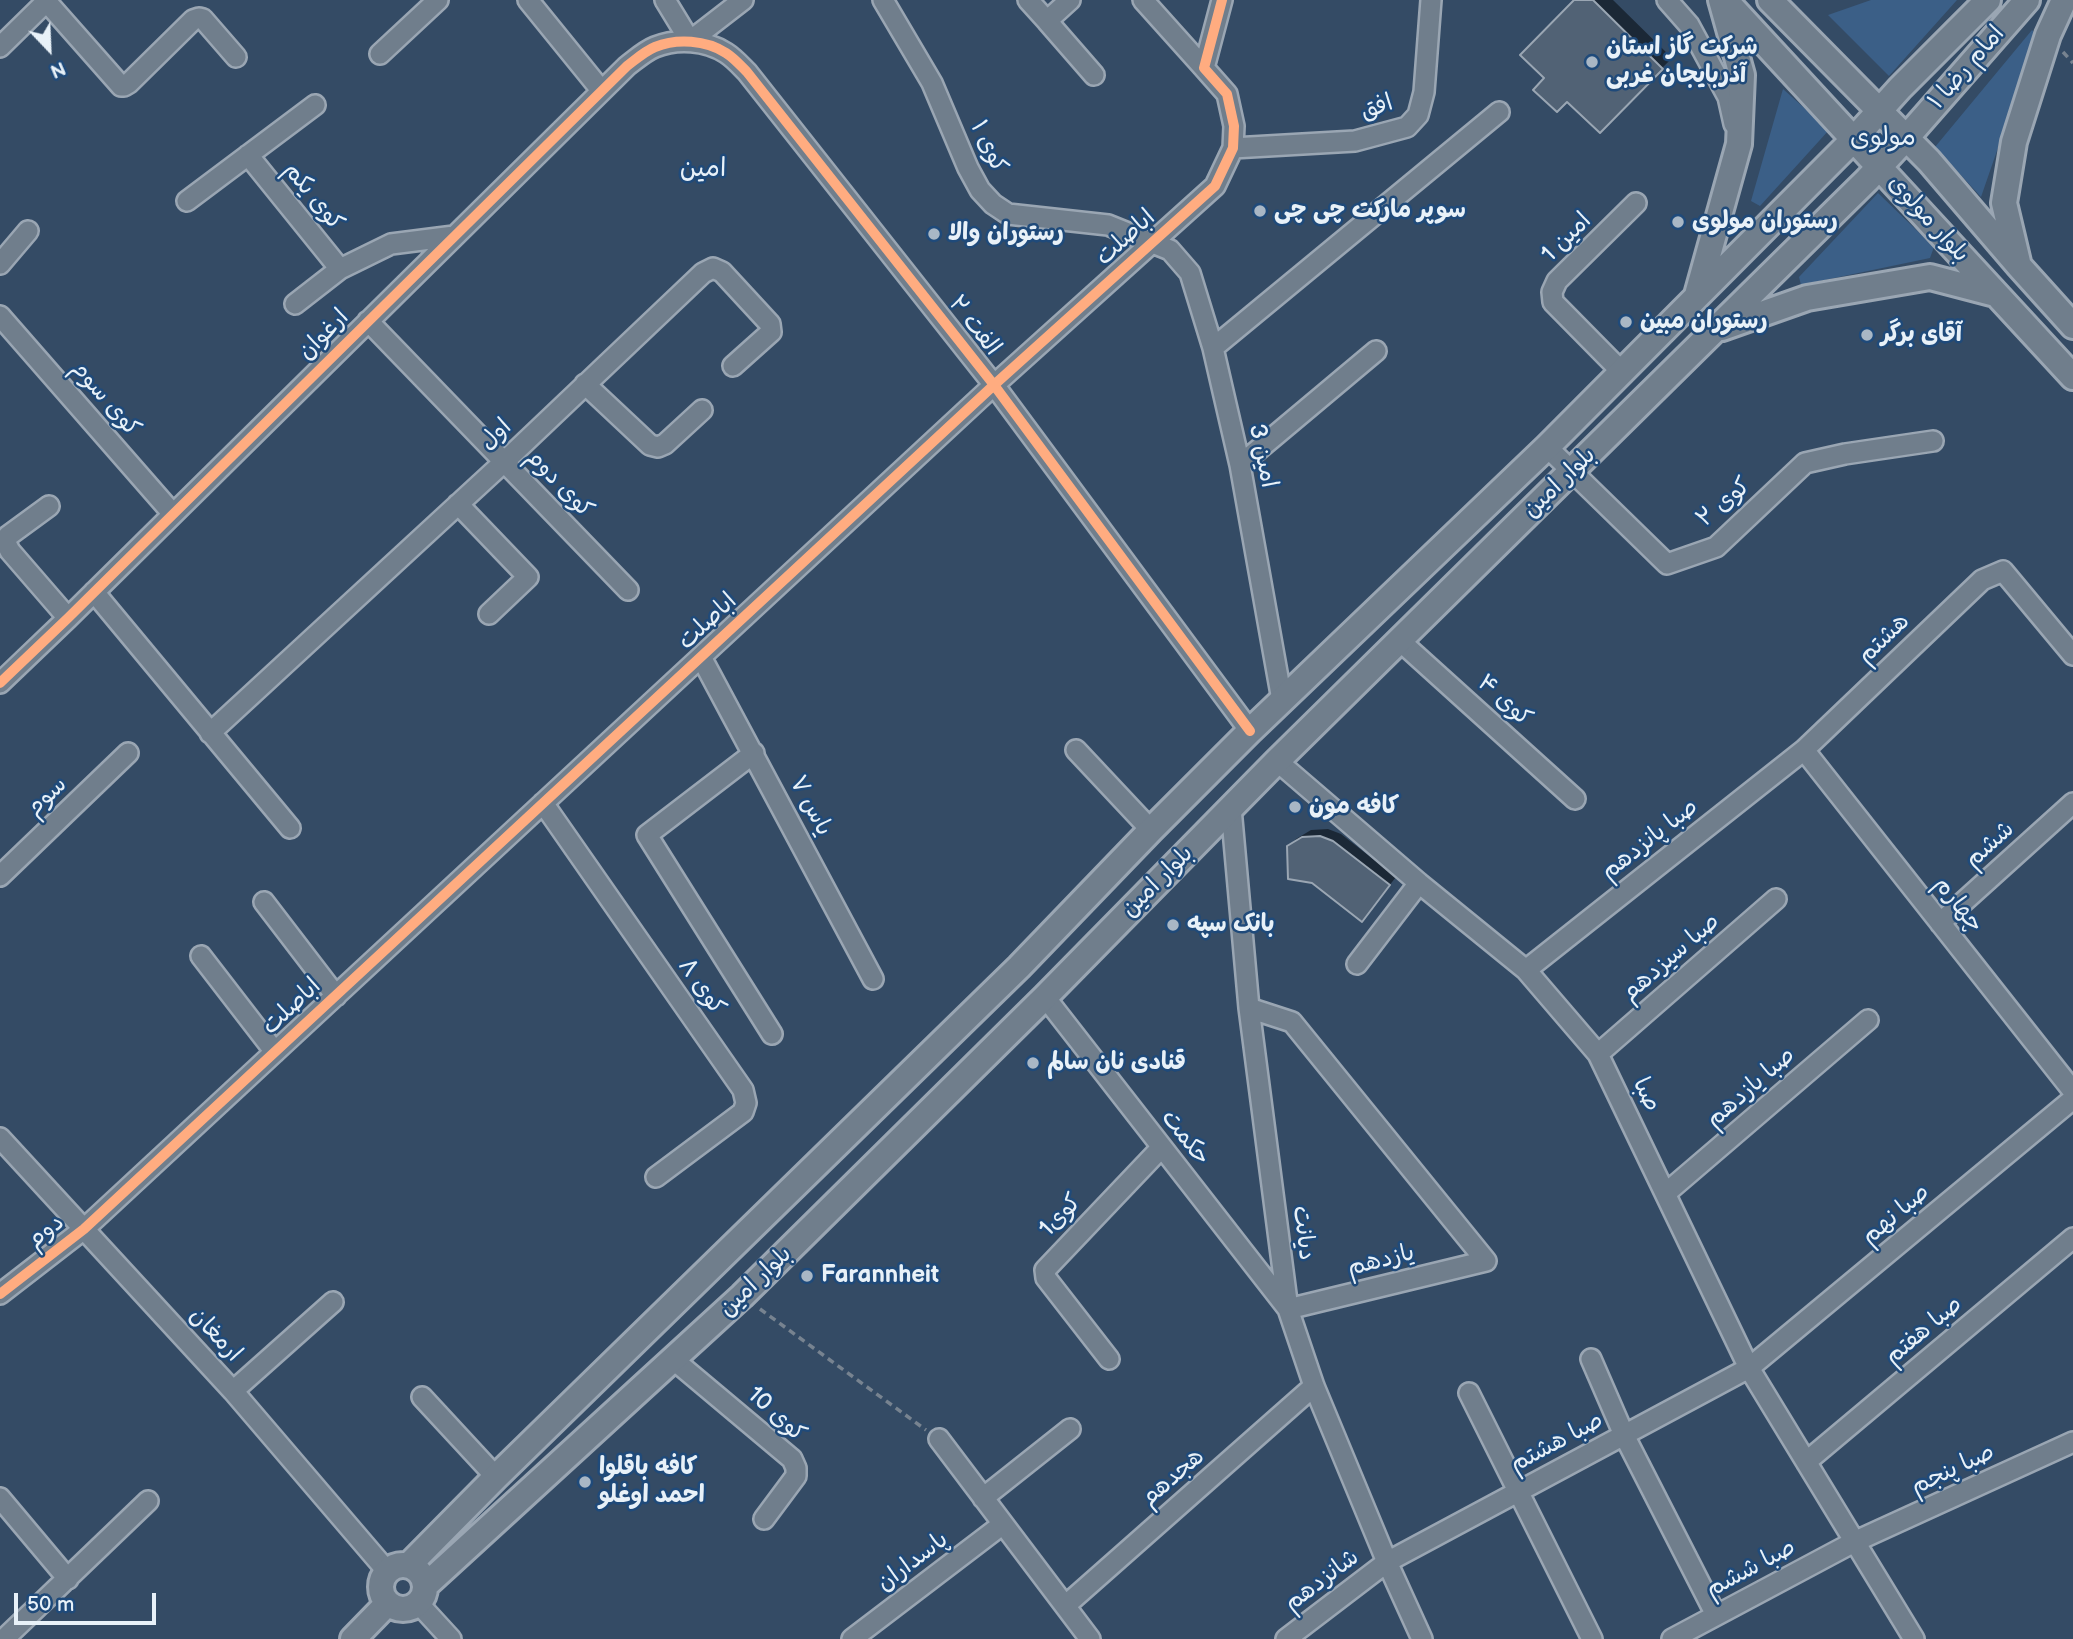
<!DOCTYPE html>
<meta charset="utf-8">
<style>
body{margin:0}
#map{position:relative;width:2073px;height:1639px;overflow:hidden;background:#344b65;font-family:"Balsamiq Sans",sans-serif}
canvas{display:block}
.north{position:absolute;left:14px;top:14px;width:70px;height:70px;-webkit-text-stroke:5px #1f4a7a;paint-order:stroke;rotate:157deg;font-size:19px;font-weight:700;line-height:28px;text-align:center;color:#e8f1f8}
.north::after{content:'';display:block;margin:auto;width:24px;height:32px;background:#e8f1f8;clip-path:polygon(50% 0,100% 100%,50% 72%,0 100%)}
.scale{position:absolute;left:14px;top:1593px;width:142px;height:32px;box-sizing:border-box;border:4px solid #e8f1f8;border-top:0;padding-left:9px;font-size:21px;line-height:24px;white-space:nowrap;color:#e8f1f8;-webkit-text-stroke:5px #1f4a7a;paint-order:stroke}
</style>
<div id="map">
<canvas width="2073" height="1639"></canvas>
<div class="north">N</div>
<div class="scale">50 m</div>
</div>
<script>
const c = document.querySelector('canvas').getContext('2d');
c.lineJoin = 'round';
function paint(path, color) { c.fillStyle = color; c.fill(path, 'evenodd'); }
function stroke(path, color, width, dash) { c.strokeStyle = color; c.lineWidth = width; c.lineCap = dash ? 'butt' : 'round'; c.setLineDash(dash || []); c.stroke(path); }
function drawText(font, color, halo, rows, align = 'center') {
  c.font = font + ' "Balsamiq Sans","Playpen Sans Arabic",sans-serif'; c.lineWidth = 5; c.setLineDash([]); c.textBaseline = 'middle'; c.strokeStyle = halo; c.fillStyle = color; for (const [text, x, y, turn = 0] of rows) {
    c.save(); c.translate(x, y); c.rotate((+turn || 0) * Math.PI / 180); c.textAlign = isNaN(turn) ? turn : align; if (halo) c.strokeText(text, 0, 0); c.fillText(text, 0, 0); c.restore();
  }
}
paint(new Path2D(`
 M1871,0H1957L1889,76L1828,15Z
 M2032,30L2037,35L1981,197L1935,147Z
 M1783,89L1829,130L1760,206L1751,201Z
 M1878,193L1934,247L1930,258L1801,285L1799,277Z`), '#3b5f87');
paint(new Path2D(`
 M1576,0H1613L1672,58L1600,131Z
 M1328,829L1341,834L1396,877L1362,920L1289,847L1296,839L1311,830Z`), '#0007');
const building = new Path2D(`
 M1574,0H1593L1663,69L1600,133L1567,102L1557,112L1533,90L1544,78L1520,55Z
 M1320,836L1333,841L1390,885L1362,922L1312,883L1288,879L1287,846L1302,837Z`);
paint(building, '#516275');
stroke(building, '#9aa6b3', 2);
const minor = new Path2D(`
 M528,0L601,90
 M665,0L690,41
 M883,0L932,83L968,168L980,190L993,204L1008,214L1108,225L1170,250L1190,273L1213,348L1240,465L1282,700
 M1028,0L1047,21
 M1070,0L1047,21L1094,75
 M1143,0L1204,68
 M1667,0L1689,25L1728,97L1734,124
 M46,1L121,86H124L129,83L193,20L199,18L203,19L236,57
 M690,41L743,0
 M0,47L48,0
 M380,54L438,0
 M1233,148L1355,141L1407,127L1418,115L1424,92L1431,0
 M248,155L340,269
 M187,201L315,105
 M0,264L28,231
 M295,304L340,269L391,244L454,236
 M0,316L173,514
 M368,321L628,590
 M1213,348L1499,112
 M1622,372L1553,302L1552,292L1557,281L1636,203
 M585,384L650,445L658,447L665,444L702,410
 M1547,447L1667,564L1716,547L1805,463L1845,454L1933,441
 M1240,465L1376,351
 M458,504L528,577L489,614
 M49,506L8,536L6,543L10,551L68,618
 M94,592L290,828
 M1399,640L1575,799
 M701,657L873,979
 M0,683L68,618L627,66C635,60 645,51 655,47C677,38 706,40 726,53C734,58 741,66 747,72L994,385L1250,731
 M210,733L504,462L703,273L713,268L722,272L770,324L771,332L733,366
 M1076,750L1151,830
 M1804,750L2073,1091
 M754,753L647,835L772,1034
 M1277,761L1419,883L1526,970L1598,1054L1749,1368L1914,1639
 M543,803L743,1090L746,1103L743,1112L656,1177
 M1231,808L1249,1008L1288,1309L1314,1386L1387,1562L1422,1639
 M0,876L128,753
 M264,902L336,996
 M1940,923L2073,803
 M201,956L275,1052
 M1357,964L1419,883
 M1526,970L1804,750L1982,580L2003,571L2073,655
 M1045,997L1288,1309L1486,1261L1292,1022L1249,1008
 M1598,1054L1776,899
 M0,1138L233,1391L387,1571
 M1666,1193L1868,1020
 M0,1294L84,1229L994,385L1215,186L1233,148L1234,126L1227,94L1204,68L1222,0
 M1109,1359L1046,1278L1045,1270L1161,1148
 M1591,1359L1624,1435L1716,1615
 M674,1360L792,1459L796,1468V1476L764,1519
 M233,1391L333,1302
 M1469,1393L1592,1639
 M422,1397L496,1477
 M939,1439L1090,1639
 M1806,1462L2073,1238
 M0,1498L68,1579
 M983,1498L1070,1429
 M418,1603L451,1639
 M1065,1606L1314,1386
 M4,1639L148,1501
 M852,1639L1003,1524
 M1286,1639L1387,1562L1749,1368L2073,1099
 M1672,1639L1854,1542L2073,1442`);
const major = new Path2D(`
 M1725,0L2073,377
 M1770,0L1929,161L2019,266L2073,326
 M2018,262L2004,203L2014,142L2048,35L2064,0
 M1697,295L1739,144L1742,75L1721,0
 M1722,328L1807,298L1930,277L1995,294
 M381 1587a22 22 0 1 1 44 0a22 22 0 1 1-44 0Z
 M409,1565L496,1477L1019,967L1151,830L1250,731L1547,447L1854,139L1900,88L1988,0
 M425,1586L742,1296L1045,997L1277,761L1867,180L1907,137L2027,0
 M353,1639L388,1603`);
stroke(minor, '#9aa6b3', 24);
stroke(major, '#9aa6b3', 30);
stroke(new Path2D(`
 M2063,52L2073,63
 M760,1309L926,1430`), '#778390', 3.5, [7, 5]);
stroke(minor, '#707e8c', 19);
stroke(major, '#707e8c', 24);
stroke(new Path2D(`
 M0,683L68,618L627,66C635,60 645,51 655,47C677,38 706,40 726,53C734,58 741,66 747,72L994,385L1250,731
 M0,1294L84,1229L994,385L1215,186L1233,148L1234,126L1227,94L1204,68L1222,0`), '#ffac80', 10);
for (const [x, y, r, color] of [
 [1592,62,7,"#a9b7c5"],
 [1260,211,7,"#a9b7c5"],
 [1678,222,7,"#a9b7c5"],
 [934,234,7,"#a9b7c5"],
 [1626,322,7,"#a9b7c5"],
 [1867,335,7,"#a9b7c5"],
 [1295,807,7,"#a9b7c5"],
 [1173,925,7,"#a9b7c5"],
 [1033,1063,7,"#a9b7c5"],
 [807,1276,7,"#a9b7c5"],
 [585,1482,7,"#a9b7c5"]
]) { const dot = new Path2D(); dot.arc(x, y, r, 0, 2 * Math.PI); c.fillStyle = color; c.fill(dot); stroke(dot, '#1f4a7a', 2.5); }
drawText('bold 24px', '#e8f1f8', '#1f4a7a', [
 ["شرکت گاز استان",1606,48],
 ["آذربایجان غربی",1606,76],
 ["سوپر مارکت چی چی",1274,211],
 ["رستوران مولوی",1692,222],
 ["رستوران والا",948,234],
 ["رستوران مبین",1640,322],
 ["آقاى برگر",1881,335],
 ["کافه مون",1309,807],
 ["بانک سپه",1187,925],
 ["قنادی نان سالم",1047,1063],
 ["Farannheit",821,1276],
 ["کافه باقلوا",599,1468],
 ["احمد اوغلو",599,1496]
], 'left');
drawText('24px', '#e8f1f8', '#1f4a7a', [
 ["امام رضا ۱",1967,68,-49],
 ["افق",1377,108,-19],
 ["کوی ۱",988,147,64],
 ["کوی یکم",313,197,51],
 ["بلوار مولوی",1928,219,48],
 ["اباصلت",1126,238,-42],
 ["امین 1",1567,238,-45],
 ["الفت ۲",974,326,52],
 ["ارغوان",324,335,-45],
 ["کوی سوم",105,399,49],
 ["اول",496,435,-43],
 ["امین 3",1262,456,78],
 ["بلوار امین",1560,483,-44],
 ["کوی دوم",559,484,46],
 ["کوی ۲",1724,503,-40],
 ["اباصلت",708,622,-43],
 ["هشتم",1884,639,-44],
 ["کوی ۴",1504,701,42],
 ["سوم",47,797,-44],
 ["یاس ۷",810,806,62],
 ["صبا پانزدهم",1650,840,-38],
 ["ششم",1990,845,-42],
 ["بلوار امین",1158,882,-45],
 ["چهارم",1958,905,52],
 ["صبا سیزدهم",1671,958,-41],
 ["کوی ۸",701,987,55],
 ["اباصلت",292,1007,-43],
 ["صبا یازدهم",1751,1088,-41],
 ["صبا",1646,1095,64],
 ["حکمت",1185,1138,52],
 ["صبا نهم",1896,1215,-40],
 ["کوی1",1061,1216,-46],
 ["دوم",46,1232,-38],
 ["دیانت",1303,1233,83],
 ["یازدهم",1381,1261,-14],
 ["بلوار امین",756,1282,-44],
 ["صبا هفتم",1924,1331,-40],
 ["ارمغان",215,1335,47],
 ["کوی 10",776,1415,42],
 ["صبا هشتم",1557,1443,-28],
 ["صبا پنجم",1953,1470,-25],
 ["هجدهم",1173,1478,-41],
 ["پاسداران",913,1562,-37],
 ["صبا ششم",1751,1569,-28],
 ["شانزدهم",1322,1581,-37]
]);
drawText('26px', '#e8f1f8', '#1f4a7a', [
 ["مولوی",1883,138],
 ["امین",703,169]
]);
</script>
